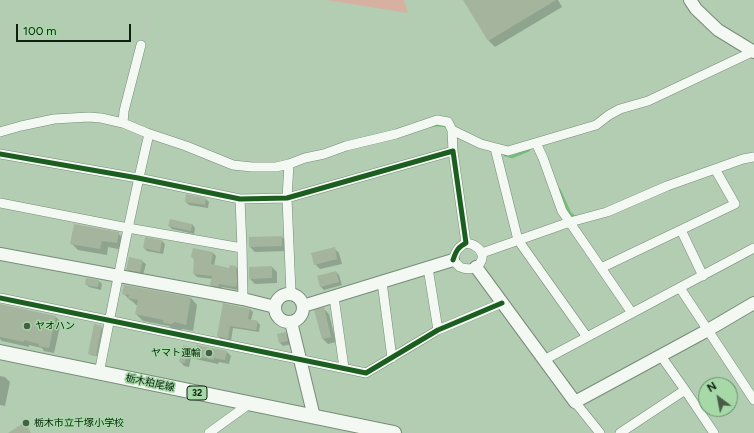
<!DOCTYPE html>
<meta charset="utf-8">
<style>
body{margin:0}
#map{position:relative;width:754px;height:433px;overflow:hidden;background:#b2cdb2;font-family:Figtree,sans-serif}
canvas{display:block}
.north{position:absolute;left:698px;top:377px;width:40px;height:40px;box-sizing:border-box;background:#a6d9a7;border:1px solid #698f6a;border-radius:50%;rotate:328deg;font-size:11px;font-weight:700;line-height:16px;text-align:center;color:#0d200e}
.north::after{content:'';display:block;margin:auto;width:14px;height:18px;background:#475d47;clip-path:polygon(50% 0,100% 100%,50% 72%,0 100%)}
.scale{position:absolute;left:16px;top:24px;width:115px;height:18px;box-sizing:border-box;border:2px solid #0d200e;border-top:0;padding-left:5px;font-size:12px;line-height:14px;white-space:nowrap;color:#0d200e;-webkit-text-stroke:3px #a6d9a7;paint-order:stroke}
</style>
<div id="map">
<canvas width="754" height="433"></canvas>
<div class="north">N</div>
<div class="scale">100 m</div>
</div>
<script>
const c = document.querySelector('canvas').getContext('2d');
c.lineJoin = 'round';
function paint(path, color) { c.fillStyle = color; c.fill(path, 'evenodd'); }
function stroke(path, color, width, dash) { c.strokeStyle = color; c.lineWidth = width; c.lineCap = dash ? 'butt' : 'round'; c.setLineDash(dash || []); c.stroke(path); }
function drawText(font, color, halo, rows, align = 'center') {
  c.font = font + ' Figtree,"Noto Sans JP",sans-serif'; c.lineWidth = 3; c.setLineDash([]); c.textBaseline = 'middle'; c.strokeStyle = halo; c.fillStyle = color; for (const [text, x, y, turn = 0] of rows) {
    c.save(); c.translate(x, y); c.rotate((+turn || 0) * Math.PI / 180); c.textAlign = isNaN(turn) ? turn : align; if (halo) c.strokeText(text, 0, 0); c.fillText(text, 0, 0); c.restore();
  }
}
paint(new Path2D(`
 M326,0H404L408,13Z`), '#d6b1a1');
paint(new Path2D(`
 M464,0H558L562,7L495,47L489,41Z
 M206,199L209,202L208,208L189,205L186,202Z
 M192,224L195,228L194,234L172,229L169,226Z
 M118,233L125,240L123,250L108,247L107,255L78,250L72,244Z
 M282,237L287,242V251L255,252L250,247Z
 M162,241L165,244L163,254L147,251L144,248Z
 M334,248L339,253L342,264L320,269L315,264Z
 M194,250L213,253L216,256L214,266L230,269L236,267L239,270V290L222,287L221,290L215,288L211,285L213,279L197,277L194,274L195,260L192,257Z
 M142,261L146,264L143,275L130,273L127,269Z
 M272,267L277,272V283L255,284L250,279Z
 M336,272L339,275L342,285L324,290L321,287Z
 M99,281L102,284L101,290L89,287L86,284Z
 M123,293L191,298L197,305L193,331L183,329L179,331L172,329L169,326L143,321L136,314L138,305H136L132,301L130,300Z
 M224,304L250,309L253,312L251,320L257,321L260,325L259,332L233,328L231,341L221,339L218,336Z
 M0,305L56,317L61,322L54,353L44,351L42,348L29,345V347L2,341L0,339Z
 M324,309L329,314L336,342L328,344L323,339L316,311Z
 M102,327L103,328L97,356L91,355L89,353Z
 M285,333L289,337L291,344L283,346L280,343Z
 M183,346L197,349L226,351L231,356L229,364L219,362L218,364L191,358L189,367L184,366L180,361Z
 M0,376L5,377L10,382L5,406L0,405Z`), '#0003');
stroke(new Path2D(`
 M431,126L439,125L446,126
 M505,155L512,157L529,150
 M559,189L570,213L575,217L577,216`), '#71be75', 2.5);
paint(new Path2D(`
 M463,0H556L488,41Z
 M186,194L206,198L205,205L185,202Z
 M170,219L192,224L191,231L168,226Z
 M74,224L119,232L117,243L102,241L100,249L70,244Z
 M282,236V246L249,247V237Z
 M145,237L162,240L160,252L143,248Z
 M335,247L337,259L314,265L311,253Z
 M193,248L213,252L211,264L229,268L230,265L236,266L237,281L236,287L219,284L218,287L210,285L212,276L193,274L194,258L191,257Z
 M129,257L143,260L140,272L126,270Z
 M272,266V278L249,279V267Z
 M336,271L339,282L320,287L317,276Z
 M86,278L99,280L98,287L85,285Z
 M124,285L191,297L186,325L175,322L171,324L164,323L163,320L135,314L138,300L128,298L129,295L122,294Z
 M223,303L250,309L248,319L258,321L256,330L230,326L228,339L217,336Z
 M0,304L56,316L49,348L38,346L39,344L24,340V342L0,337Z
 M324,307L331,337L322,339L314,310Z
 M94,324L102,326L96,355L88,354Z
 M286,332L288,341L279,343L277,334Z
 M183,345L196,348L197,345L227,351L225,360L214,358V360L187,354L185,363L179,362Z
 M25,422L31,433H8Z`), '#a5b59d');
const street = new Path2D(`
 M123,123L124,111L141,45
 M452,130L481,144L508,151L596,125L609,115L620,109L648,101L754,51
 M0,132L21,126L54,119L89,117L101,118L123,123L147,133L186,146L233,165L252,167H276L289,164L305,158L324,154L346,146L396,134L437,120L448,122L452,130L453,151
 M536,143L543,158L562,211L632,313
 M495,148L518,240L587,337
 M0,154L138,178L240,199L287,198L453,151L466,243C458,247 456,251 453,260C455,262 458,265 460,267C478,275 491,255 475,246C473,244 469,244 466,243
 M289,164L287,198L291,293
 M240,199L242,248L243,299
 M0,203L128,228L242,248
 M681,230L703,276
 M482,253L570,222L607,212L667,186L743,159L754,157
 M428,268L438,330
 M601,268L735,204L715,169
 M382,282L392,358
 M680,288L754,400
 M334,297L344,368
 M0,298L366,373L438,330L502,303
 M661,356L685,390L714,433
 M544,360L754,248
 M99,373C115,293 130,213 149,134
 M575,402L600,433
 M209,433L249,404
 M620,433L685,390`);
const secondary = new Path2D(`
 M690,0L696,9L718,30L754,52
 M0,254L243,299L275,307
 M476,267L575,402L708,330L754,303
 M275 308a14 14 0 1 1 28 0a14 14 0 1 1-28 0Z
 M303,306L453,260
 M291,322L314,417`);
const primary = new Path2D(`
 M0,352L394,433`);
stroke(street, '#778c77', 10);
stroke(secondary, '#778c77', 14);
stroke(primary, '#778c77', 16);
stroke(new Path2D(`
 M143,38L152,0`), '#bfc6bf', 1.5, [2, 2]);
stroke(street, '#f3f8f3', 9);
stroke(secondary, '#f3f8f3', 12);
stroke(primary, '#f3f8f3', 14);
stroke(new Path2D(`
 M0,154L138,178L240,199L287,198L453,151L466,243C458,247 456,251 453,260
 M0,298L366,373L438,330L502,303`), '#1b5e20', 5);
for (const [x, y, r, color] of [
 [27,326,4,"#475d47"],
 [209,353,4,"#475d47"],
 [26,423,4,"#475d47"]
]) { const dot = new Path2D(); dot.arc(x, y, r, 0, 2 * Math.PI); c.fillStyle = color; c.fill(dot); stroke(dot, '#a6d9a7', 1.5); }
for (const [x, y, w] of [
 [197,393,20]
]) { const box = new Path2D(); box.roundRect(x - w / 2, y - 7, w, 14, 3); c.fillStyle = '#a6d9a7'; c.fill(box); stroke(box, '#0d200e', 1); }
drawText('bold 9px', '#0d200e', null, [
 ["32",197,393]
]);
drawText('10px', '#0d200e', '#a6d9a7', [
 ["ヤオハン",35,326],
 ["ヤマト運輸",201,353,"right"],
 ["栃木市立千塚小学校",34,423]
], 'left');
drawText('10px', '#0d200e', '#a6d9a7', [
 ["栃木粕尾線",150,383,12]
]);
</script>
